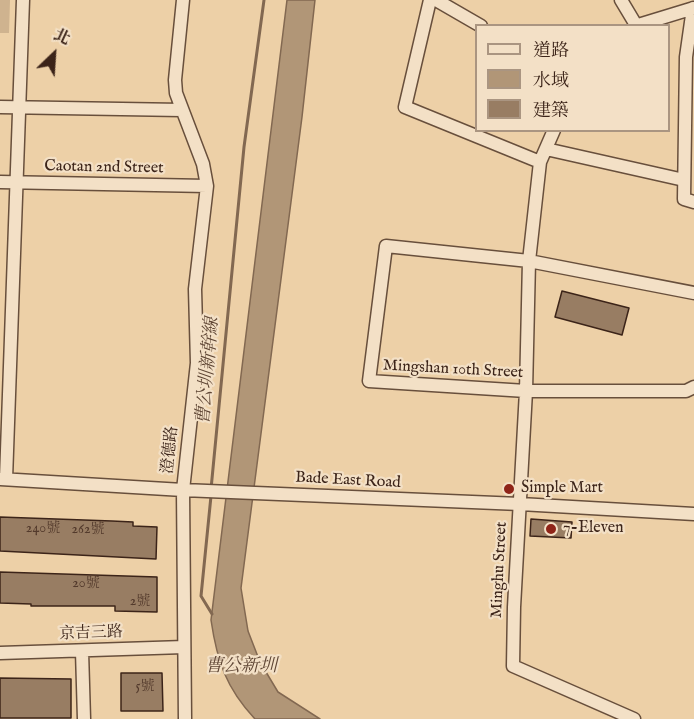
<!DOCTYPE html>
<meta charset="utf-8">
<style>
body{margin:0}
#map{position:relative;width:694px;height:719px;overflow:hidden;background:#edd0a7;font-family:"IM FELL English","Noto Serif TC",serif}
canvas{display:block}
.legend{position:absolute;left:475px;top:24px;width:195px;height:108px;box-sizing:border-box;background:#f3e0c6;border:2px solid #aa9581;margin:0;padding:8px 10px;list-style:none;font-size:18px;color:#3c2419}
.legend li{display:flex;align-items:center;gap:12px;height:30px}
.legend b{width:30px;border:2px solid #aa9581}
.north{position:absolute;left:24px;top:24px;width:60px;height:60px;-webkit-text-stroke:4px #f3e0c6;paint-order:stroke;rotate:25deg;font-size:16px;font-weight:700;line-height:24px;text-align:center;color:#3c2419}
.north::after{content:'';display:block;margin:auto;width:21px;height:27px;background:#3c2419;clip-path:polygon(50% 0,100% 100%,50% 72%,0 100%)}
</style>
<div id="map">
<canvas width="694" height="719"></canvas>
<ul class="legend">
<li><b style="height:8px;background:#f3e0c6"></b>道路</li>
<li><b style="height:16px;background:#b19677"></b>水域</li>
<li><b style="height:16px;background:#987d63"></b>建築</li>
</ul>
<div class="north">北</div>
</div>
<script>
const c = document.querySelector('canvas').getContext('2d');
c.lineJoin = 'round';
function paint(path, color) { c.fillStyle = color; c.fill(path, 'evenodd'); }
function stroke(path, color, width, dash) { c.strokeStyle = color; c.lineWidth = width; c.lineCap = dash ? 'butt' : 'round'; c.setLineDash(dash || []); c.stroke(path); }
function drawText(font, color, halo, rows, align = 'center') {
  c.font = font + ' "IM FELL English","Noto Serif TC",serif'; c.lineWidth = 4.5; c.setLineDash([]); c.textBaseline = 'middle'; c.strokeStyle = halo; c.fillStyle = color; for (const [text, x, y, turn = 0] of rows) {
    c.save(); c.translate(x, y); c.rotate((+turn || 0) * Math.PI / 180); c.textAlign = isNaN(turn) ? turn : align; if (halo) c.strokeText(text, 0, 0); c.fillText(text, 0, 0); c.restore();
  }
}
paint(new Path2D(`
 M0,0H10L9,33H0Z`), '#cfb38f');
const water = new Path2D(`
 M287,0H315L302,117L241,588L248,631L260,662L278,692L320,719H255C226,688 217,661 211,620Z`);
paint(water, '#b19677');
stroke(water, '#826851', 1.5);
stroke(new Path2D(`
 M211,489L244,147L264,0
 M211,496L201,596L212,614`), '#826851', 3);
const building = new Path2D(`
 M562,291L629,308L622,335L555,317Z
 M0,517L112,521L133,522V526L157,527L156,559L0,551Z
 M531,519L572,522L571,538L530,536Z
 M0,572L157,577V612L115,611V606H31V604L0,603Z
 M121,673H162L163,711H121Z
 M0,678L71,679V718H0Z`);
paint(building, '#987d63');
stroke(building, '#3c2419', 1.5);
const minor = new Path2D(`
 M183,0L175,80L176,93L203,164L207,186L195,289L197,363L183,490L185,719
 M430,0L405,107L540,162
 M436,0L481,26
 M621,0L636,25
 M693,8L686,57L684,199L694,202
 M635,26L694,8
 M0,107L182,110
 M554,130L540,162L529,261L526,391L514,607L513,666L634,719
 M546,149L684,180
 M0,182L207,186
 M694,293L529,261L386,246L369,381L526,391H686L694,387
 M0,479L183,490L520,504L694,514
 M6,479L23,0
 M82,651L84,719
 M0,653L184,647`);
stroke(minor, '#684f3c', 15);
stroke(minor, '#f3e0c6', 12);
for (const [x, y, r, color] of [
 [509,489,6,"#8f2418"],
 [551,529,6,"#8f2418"]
]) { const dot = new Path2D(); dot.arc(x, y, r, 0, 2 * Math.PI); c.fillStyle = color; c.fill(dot); stroke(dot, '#f3e0c6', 2); }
drawText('14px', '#533a2c', null, [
 ["240號",43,529],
 ["262號",88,530],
 ["20號",86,584],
 ["2號",140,602],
 ["5號",145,687]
]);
drawText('16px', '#3c2419', '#f3e0c6', [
 ["Caotan 2nd Street",104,168,1],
 ["Mingshan 10th Street",453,370,3],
 ["澄德路",171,450,-84],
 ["Bade East Road",348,481,3],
 ["Minghu Street",500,570,-87],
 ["京吉三路",91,634,-2]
]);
drawText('16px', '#3c2419', '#f3e0c6', [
 ["Simple Mart",521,489],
 ["7-Eleven",563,529]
], 'left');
drawText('italic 18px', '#5f4635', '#f3e0c6', [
 ["曹公圳新幹線",209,371,-85],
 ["曹公新圳",241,667]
]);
</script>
